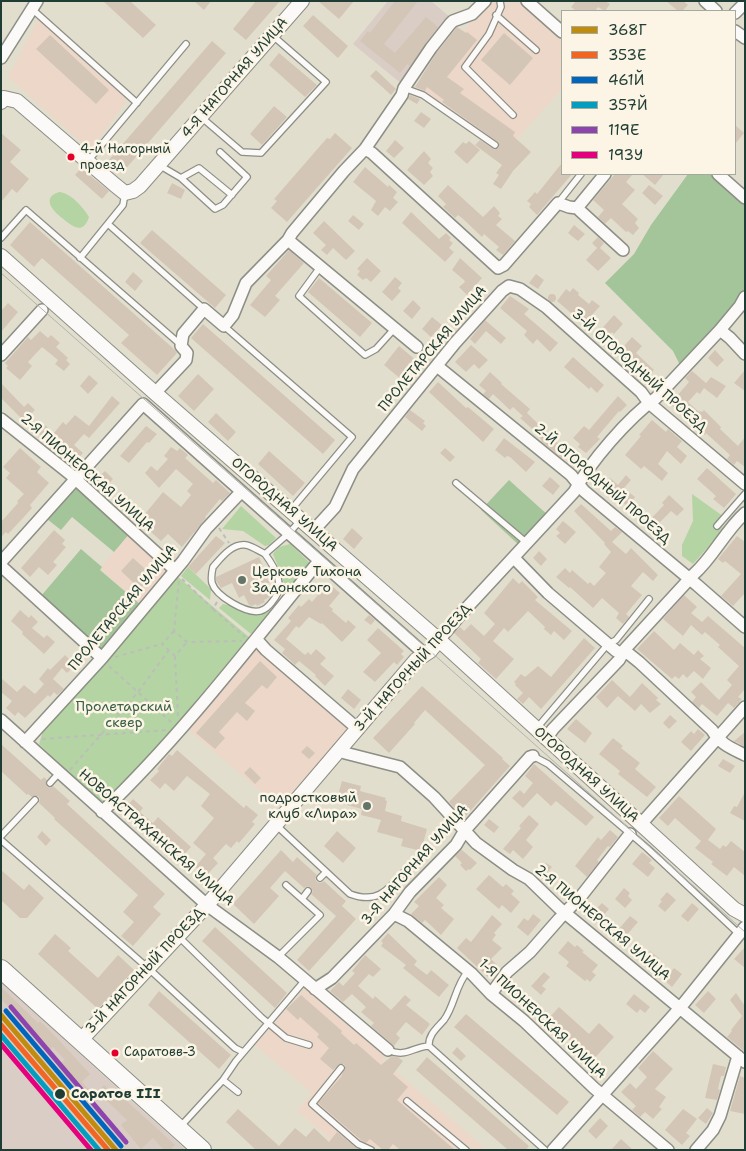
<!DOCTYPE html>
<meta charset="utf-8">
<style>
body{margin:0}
#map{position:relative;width:746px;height:1151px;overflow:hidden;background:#e2decd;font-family:"Shantell Sans",sans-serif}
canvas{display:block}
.frame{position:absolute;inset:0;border:2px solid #1f3d34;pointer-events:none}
.legend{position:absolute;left:561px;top:10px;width:175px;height:165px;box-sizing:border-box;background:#fcf5e5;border:1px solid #a4ab9e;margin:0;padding:6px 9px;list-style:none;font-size:15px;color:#1f3d34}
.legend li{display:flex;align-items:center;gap:10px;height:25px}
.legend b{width:25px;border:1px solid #a4ab9e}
</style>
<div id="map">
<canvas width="746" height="1151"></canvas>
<div class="frame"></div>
<ul class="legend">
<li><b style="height:6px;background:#c18c0d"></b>368Г</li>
<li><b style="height:6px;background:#f26522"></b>353Е</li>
<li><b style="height:6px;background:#0065bd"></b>461Й</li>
<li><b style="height:6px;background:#039ebf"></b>357Й</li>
<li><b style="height:6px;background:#8e44ad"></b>119Е</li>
<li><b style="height:6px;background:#e5007d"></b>193У</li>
</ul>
</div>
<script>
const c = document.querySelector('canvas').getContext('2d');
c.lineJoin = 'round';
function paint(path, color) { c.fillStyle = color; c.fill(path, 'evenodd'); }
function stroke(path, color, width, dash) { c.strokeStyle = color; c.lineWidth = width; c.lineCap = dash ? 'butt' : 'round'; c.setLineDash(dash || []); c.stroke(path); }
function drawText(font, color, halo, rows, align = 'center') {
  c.font = font + ' "Shantell Sans",sans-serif'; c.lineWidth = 5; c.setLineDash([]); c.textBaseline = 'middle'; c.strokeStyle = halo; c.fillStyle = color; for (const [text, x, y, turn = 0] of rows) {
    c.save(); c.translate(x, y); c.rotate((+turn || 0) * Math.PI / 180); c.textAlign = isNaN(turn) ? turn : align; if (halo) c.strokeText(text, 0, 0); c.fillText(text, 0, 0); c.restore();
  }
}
paint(new Path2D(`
 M487,1H519L562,37V89L507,150L419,90Z
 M38,20L127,100L90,150L8,77Z
 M130,533L166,566L165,577L141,605L100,569Z
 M256,647L349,726L350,730L286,804L281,806L277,805L190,731L188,727L253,648Z
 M307,986L386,1054L382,1060L487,1150L321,1149L330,1138L297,1111L312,1093L255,1045Z`), '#edd7c9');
paint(new Path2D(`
 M388,1H431L451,18L403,85L353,44Z
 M1,980L93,1066L186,1150H1Z`), '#d9cdc5');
paint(new Path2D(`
 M59,192C71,193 83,207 89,217C83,235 73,227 62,218C53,211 41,198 59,192Z
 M692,494L727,519L715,539L693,564L682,556V545L693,521Z
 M241,506L276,538L269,545L265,546L243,531L222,529Z
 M290,544L310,563L284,595L283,579L273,554L279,547Z
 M188,567L211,589L210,600L181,576Z
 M178,577L250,638L228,663L160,748L107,802L99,801L39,744L43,731L100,669Z
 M223,604L234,606L247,614L273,610L251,634L219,608Z`), '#b4d4a3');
paint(new Path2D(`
 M688,174H714L745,203V290L737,304L680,365L673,351L605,283L634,254L651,225Z
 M509,480L549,516L520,546L481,510Z
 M80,487L130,533L114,552L72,517L61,530L47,519L74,488Z
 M81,549L102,567L100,570L141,605L104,648L100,649L41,596Z`), '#a4c499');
paint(new Path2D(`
 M103,1H130L156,25L143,38Z
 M194,1H211L204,10Z
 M256,1H280L246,40L233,29Z
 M318,1H354L339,19Z
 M395,1H418L384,44L395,53L426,17L438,27L410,66L407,64L400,73L360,41L368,31L370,33Z
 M576,1H605L610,4L605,11L598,7L595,11H576L571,7Z
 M666,1H683L688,5L682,11H678Z
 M313,15L348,46L338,58L303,26Z
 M457,27L466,33L467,32L477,40L447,77L464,89L460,93L515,132L513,136L531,152L513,171L501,189L493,184L499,175L496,173L502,165L475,145L480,140L495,150L499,147V143L442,102L444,100L427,87L425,91L415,87L437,52Z
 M504,33L533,58L510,85L481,60Z
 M50,35L109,90L96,104L36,49Z
 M212,41L226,53L122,173L108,161Z
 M279,53L317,85L305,97L269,65Z
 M376,70L396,89L391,95L370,76Z
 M410,95L420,99L417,104L408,99Z
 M274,106L287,117L262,145L250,134Z
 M421,112L431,119L424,128L414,121Z
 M735,125L744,133L735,144Z
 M1,133L21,150L10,162L29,179L17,193L12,189L1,202Z
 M335,133L352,148L287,222L271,208L277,201L274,199L327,138L330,139Z
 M395,140L404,148L394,158L386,151Z
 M469,141L480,150L467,164L454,152L463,142L466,144Z
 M424,151L431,159L428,163L433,168L430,172L433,176L424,185L407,170Z
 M562,163V174H572L537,215L529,207L531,204L527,201L535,192L537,194Z
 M365,167L388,187L389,185L397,192L393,198L398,202L390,211L385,207L378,216L371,210L376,201L353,182Z
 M81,168L109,191L102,199L75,175Z
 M615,174H633L626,182L635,190L622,204L638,219L635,223L639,228L633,235L628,231L626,232L611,218L605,224L598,217L604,210L593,200Z
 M642,174H664L655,185Z
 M172,183L185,190L181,199L167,193Z
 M448,185L483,217L494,206L500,213L498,216L502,219L496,225L515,241L503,255L496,250L499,247L484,234L482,237L462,218L458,215L455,218L443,207L446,204L438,196Z
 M649,185L663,196L655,205L642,193Z
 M411,212L439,239L446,233L451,238L449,240L453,243L449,248L454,252L445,262L402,223Z
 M353,215L364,224L359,230L348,221Z
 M324,221L355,251L346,260L333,248L327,255L321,250L326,245L313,233Z
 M30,222L175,350L177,353L157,375L121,343L129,335L42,258L34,267L10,245Z
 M574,225L585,234L578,241L568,233Z
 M152,230L226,295L215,308L140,243Z
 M598,237L604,243L600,248L611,258L598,271L586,260L597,248L592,243Z
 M289,250L304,263L275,296L280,300L265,317L250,305L271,280L266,276Z
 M367,258L381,271L371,282L366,278L363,280L357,275L360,271L357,269Z
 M460,258L482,278L467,295L459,287L465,282L464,280L452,270Z
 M133,272L143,281L135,291L125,282Z
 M536,274L544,280L538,289L529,283Z
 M395,277L402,283L398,288L401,291L392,301L382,292Z
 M319,278L372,323L360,337L308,292Z
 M573,288L579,293L578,295L589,304L592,300L600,306L584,324L557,301L566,289L570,292Z
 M548 298a4 4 0 1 1 8 0a4 4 0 1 1-8 0Z
 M510,296L529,309L524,314L558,343L550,352L537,339L533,344L524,335L527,331L500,308Z
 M413,300L421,308L412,319L403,311Z
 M8,303L18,312L1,332V311Z
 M614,315L623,324L614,334L612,332L604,342L596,335Z
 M432,317L442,325L431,337L422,329Z
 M485,320L506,338L501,344L486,331L475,344L470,339Z
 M203,324L335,440L323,454L191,338Z
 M40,331L48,338L51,335L60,343L56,347L68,358L66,360L70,364L64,371L55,364L58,360L42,347L28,362L32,366L20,380L6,368L8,366L5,363L28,337L31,340Z
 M632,337L642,346L636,353L654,370L644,381L617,354Z
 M471,345L488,360L479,369L474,364L466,372L455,362Z
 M399,346L417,361L402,380L384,365Z
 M715,350L724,360L717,367L708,358Z
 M573,357L604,385L597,393L591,387L589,389L564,367Z
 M745,370V391L734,383Z
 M692,371L706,383L711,377L726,386L717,398L704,388L700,394L697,392L688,402L699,412L700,411L702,412L704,410L721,427L720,429L738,446L745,437V467L737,461L734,465L727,459L730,455L706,433L705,435L670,404L689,382L685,378Z
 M490,372L502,383L501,384L530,409L527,413L567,452L562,458L541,441L542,440L536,434L537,433L520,418L523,416L513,407L510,410L493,394L489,399L483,394L486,391L479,385Z
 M198,374L214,389L194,411L178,396Z
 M89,375L98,383L88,394L80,386Z
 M438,382L466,408L468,407L494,429L483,442L429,392Z
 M1,383L24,407L28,403L35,410L30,415L34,419L28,425L1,398Z
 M112,396L120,403L89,438L84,434L74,445L83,453L72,465L57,452L63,441L54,433L63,422L66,425L75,415L89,426Z
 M618,396L627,405L620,412L619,411L597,437L600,439L586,453L578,447L580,444L573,438L584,426L589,430Z
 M410,410L425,421L423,423L426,426L422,431L405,417Z
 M216,413L236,432L228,441L208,422Z
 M652,420L666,432L668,429L682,441L677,447L687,456L681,464L667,451L658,464L668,473L662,481L644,466L641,469L625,455L641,436L639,435Z
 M45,425L53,433L46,440L38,433Z
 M146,426L157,434L149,443L147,442L129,463L120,456Z
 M504,438L535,462L526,472L510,457L507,456L505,458L495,450Z
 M171,447L177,451L180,448L188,455L185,458L213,483L216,480L230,493L222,501L220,499L205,517L206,518L182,547L168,534L161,541L114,499L120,492L145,514L163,492L181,507L191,495L187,491L193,484L176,469L159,488L145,473L151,466L157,471L168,459L164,456Z
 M20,448L41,467L37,472L49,483L30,505L32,508L23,518L8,534L6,532L1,537V522L18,503L17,501L24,494L6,478L10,473L3,467Z
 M445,448L455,457L450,462L440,453Z
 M269,451L305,483L293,496L258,464Z
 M707,468L736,494L724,508L713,499L716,496L697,479Z
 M105,471L113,479L103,490L94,481Z
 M626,475L631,480L624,488L635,497L633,500L640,506L634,512L615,496L612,500L597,485L603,478L607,482L610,478L618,485Z
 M550,477L560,486L553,495L542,486Z
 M669,495L684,509L677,516L671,511L658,524L661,526L653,535L644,526L664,505L662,503Z
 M581,504L611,531L615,527L622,532L612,542L626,554L631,548L658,575L653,581L643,572L631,586L642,595L626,614L629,617L623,624L616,618L619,613L602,598L593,608L570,587L569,588L556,577L565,568L570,573L572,570L588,584L590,582L594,586L606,573L599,567L611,552L604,544L605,543L574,511Z
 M563,521L576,532L565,544L556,536L560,533L556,529Z
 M352,528L363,538L354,549L343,539Z
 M54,530L65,540L62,544L66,547L53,562L57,565L48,575L39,567L30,577L21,568Z
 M216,536L225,543L196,574L188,567Z
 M737,536L745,542V593L733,606L721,596L741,574L725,561L723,563L718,559Z
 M539,551L547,559L541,566L533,558Z
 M259,557L270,582L264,585L270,597L264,600L265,602L257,606L256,604L252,606L249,605L244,595L239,598L232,583L221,588L216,581V577Z
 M133,558L153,576L140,589L121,571Z
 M513,578L519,584L522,581L538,597L535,600L572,631L564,640L554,631L551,635L544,629L545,627L528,611L508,632L504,628L493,641L514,659L496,679L478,663L481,659L454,633L460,627L464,631L471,624L484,636L495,624L484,613Z
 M328,583L340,593L329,606L333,609L332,611L346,623L348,620L356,627L342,642L322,623L321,624L309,617L299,628L296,626L286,639L305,655L308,652L311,655L316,649L326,658L320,664L334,676L325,686L315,676L316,675L299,661L295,665L290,660L282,653L285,649L274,640L291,621L288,618L299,605L301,607L309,599L312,602Z
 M684,595L697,607L691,613L702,622L708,616L745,648V689L738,697L742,699L734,708L728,703L717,716L702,704L699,708L692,702L696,697L691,692L701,682L719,700L732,685L727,680L739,666L718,647L720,645L705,632L702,635L691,625L683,636L663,619Z
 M20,610L29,618L31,615L38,622L32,628L44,638L47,635L55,642L44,654L22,634L23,632L11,621Z
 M369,615L375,620L371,625L364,620Z
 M378,628L404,651L401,654L404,657L397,665L394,662L375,682L363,672L381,653L367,640Z
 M654,631L674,650L680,643L694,655L698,650L704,656L700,659L711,668L703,679L694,671L687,678L683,674L679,679L675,676L672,679L637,649Z
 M584,638L595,648L541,709L529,697L523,704L517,699L523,693L515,685L516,684L514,682L521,674L525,677L538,666L551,677Z
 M65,655L69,659L71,657L78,663L67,673L62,668L53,679L64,689L57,695L54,692L50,697L48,695L25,718L18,712L15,716L6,708L12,701L1,692V678L17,692L24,685L35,694L44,684L39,679L48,668L50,670Z
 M260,661L277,677L267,689L262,685L245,703L255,711L247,721L237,712L219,732L225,738L215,749L196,733Z
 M612,680L630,697L642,683L658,698L656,700L661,704L650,713L641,704L635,711L618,696L607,708L596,697Z
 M422,686L503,758L502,759L510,766L464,818L449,802L485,765L425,710L414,723L415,724L389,753L373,738Z
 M348,689L361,700L354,709L341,698Z
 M670,715L677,721L669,729L663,723Z
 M576,719L592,733L585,743L567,729Z
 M698,729L705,735L691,751L681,742L691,731L694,734Z
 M745,732V747L734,741Z
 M613,738L623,746L621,748L640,763L635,769L656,787L647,797L618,774L620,771L599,754Z
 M1,744L41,780L44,777L47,780V786L50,788L53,786L70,801L67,804L165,894L153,907L161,914L133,946L121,936L134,922L123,912L138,895L54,819L55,818L39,803L40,799L38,796L32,797L28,794L27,795L1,771Z
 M307,746L315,753L309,759L301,752Z
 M177,750L244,808L246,805L258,815L252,822L255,824L239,843L237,841L231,848L226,844L213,858L218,863L206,876L195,867L206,854L193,843L214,818L201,806L210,794L187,776L174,791L165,783L160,789L150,780L159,771L157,769L169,754L172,756Z
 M723,759L735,766L730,773L718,766Z
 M534,764L594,817L586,826L556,801L551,806L537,793L523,808L512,798L520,790L524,794L533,783L525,776Z
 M250,767L261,778L255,784L244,773Z
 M342,781L361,786L360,791L386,798L385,800L387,801L385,811L402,816L401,821L427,829L421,851L401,846L403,839L377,832L381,820L361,815L362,809L336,802Z
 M745,792V821L730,813L734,806L737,807Z
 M679,796L716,829L708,840L720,849L723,845L726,847L731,841L745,852V876L734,867L727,876L711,864L713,862L695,848L701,841L675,818L668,826L659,818Z
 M133,799L143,808L140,812L153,823L158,817L191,847L182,857L125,808Z
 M529,815L539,824L526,840L533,847L523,859L513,850L510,854L503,849L521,828L519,826Z
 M489,819L499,827L494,833L484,825Z
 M610,830L618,837L610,847L608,846L597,860L599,862L587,877L575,866L598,837L601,840Z
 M42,831L51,840L46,846L37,837Z
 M337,831L356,848L343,863L324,846Z
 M281,850L293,862L297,857L317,875L315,879L317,882L321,883L324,881L339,895L346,901L342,906L356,919L309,971L297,960L336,916L311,894L313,891L311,888L308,886L304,888L285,871L270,888L279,896L254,924L233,904Z
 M462,850L477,863L470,870L469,869L466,871L460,865L462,863L455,856Z
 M642,852L652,860L649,863L655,868L648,877L632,864Z
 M546,863L552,867L544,876L538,872Z
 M1,870L24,890L29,884L44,898L27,918H20L1,900Z
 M489,875L503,887L506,884L514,891L511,894L520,902L511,913L502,905L499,909L476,889Z
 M439,877L447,885L436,898L444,905L441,908L454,919L441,935L425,920L422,923L411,914L419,906L414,902Z
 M624,888L630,893L628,896L632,900L625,908L615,899Z
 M667,892L676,900L665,912L658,906L662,901L660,900Z
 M602,903L609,909L597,923L589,916Z
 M692,903L699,909L688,922L681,916Z
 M533,914L541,920L528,936L517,927L524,918L528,921Z
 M492,915L502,924L494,933L496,935L492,940L502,948L491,959L499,967L489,978L457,948L466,938L471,942Z
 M630,916L638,922L625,937L618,930Z
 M215,927L287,993L275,1008L202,941Z
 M388,933L417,961L414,965L427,975L431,970L449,985L439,997L403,968L406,965L381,946L383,943L381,941Z
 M55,934L71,948L68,951L98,978L118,955L134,970L98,1009L38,954Z
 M568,941L575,947L577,945L584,951L582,952L598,965L592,972L596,975L590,982L587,979L585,981L566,966L569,962L558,953Z
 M745,947V968L734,959Z
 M650,951L660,959L651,970L641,961Z
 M365,955L381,969L373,977L369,974L358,986L373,999L375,996L391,1010L405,995L411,1000L406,1005L430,1024L422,1035L406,1022L396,1034L400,1038L394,1046L371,1026L374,1023L361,1012L366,1007L352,994L343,1002L330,991L339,982L343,986L355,973L352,971Z
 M674,968L682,974L672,987L664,980Z
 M544,972L550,977L542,986L546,989L541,995L531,986Z
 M1,987L38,1023L40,1021L52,1033L90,1074L82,1082L95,1097L88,1103L57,1066L65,1060L53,1047L49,1051L42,1043L44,1042L1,999Z
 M159,991L231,1055L219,1069L148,1005Z
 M708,991L716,999L704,1013L695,1005Z
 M736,993L745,1006V1052L727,1037L732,1031L731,1030L742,1016L730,1000Z
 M634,994L650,1007L645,1013L640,1009L637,1013L626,1004Z
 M301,995L342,1031L341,1033L354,1045L356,1043L381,1065L392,1056L398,1057L403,1061L393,1074L408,1087L397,1100L455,1150H400L393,1144L388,1150H383L370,1139L366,1143L361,1140L318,1103L341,1077L345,1067L344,1064H340L333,1070L320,1059L329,1048L317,1037L319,1034L300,1017L298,1020L286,1009Z
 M559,1007L589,1034L599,1023L614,1037L592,1061L547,1020Z
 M466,1014L569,1102L557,1115L454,1027Z
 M457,1047L466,1056L461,1061L452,1053Z
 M653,1051L673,1069L655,1089L666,1097L659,1107L662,1109L653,1119L645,1112L640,1117L632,1110L636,1106L621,1092L630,1083L636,1089L647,1077L638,1068Z
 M427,1057L529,1146L526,1150H508L416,1070Z
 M713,1064L726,1067L724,1076H721L718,1089L720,1090L717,1100L705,1098Z
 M740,1076L745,1078V1114L730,1111Z
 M104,1085L112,1093L115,1090L121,1096L175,1145L170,1150H164L153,1138L141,1149L121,1125L127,1120L98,1092Z
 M707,1108L713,1113L706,1124L698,1118Z
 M238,1109L279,1146L295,1128L306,1137L314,1128L329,1142L337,1132L359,1150H256L226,1122Z
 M683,1109L697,1119L686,1133L690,1136L682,1145L665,1130Z
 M600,1118L608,1126L596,1139L588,1131Z
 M621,1139L633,1150H611Z`), '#d4c6b6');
const service = new Path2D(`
 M500,1L501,7L489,34L465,67L513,115
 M32,9L137,103
 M496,15L536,50
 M404,88L423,95L495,145
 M201,117L242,152L261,153L326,82L272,35
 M88,161L186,44
 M159,165L181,178L215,209L223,205L247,177L220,152
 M181,178L199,168L232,195
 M558,203L581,174
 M108,224L204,309
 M1,238L26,210L181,345
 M80,258L123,205L125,193
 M321,266L299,296L365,355L376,349L395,328
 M224,326L352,437L290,511
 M456,483L527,543
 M717,526L745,494
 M265,554C276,569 286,586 272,602C269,606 264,610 260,611C246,614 216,596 212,583C211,578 212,571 213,567C221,558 232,543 246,545C252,546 259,551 265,554L288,534L301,520
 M536,729L608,644L616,640L649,599
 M533,756L548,764L647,848L739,934
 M50,783L59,773
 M276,825L350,894C377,904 387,891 404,872
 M1,836L35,800
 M1,840L148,968L235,1048L243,1052
 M320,878L326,872
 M302,899L308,891
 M179,937L261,1017L286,1038L309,1045
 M278,957L320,915L286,885
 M468,971C455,986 455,1005 444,1020C437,1028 428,1035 429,1046L545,1150
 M388,1050C406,1058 412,1047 429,1046
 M341,1068L312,1104L358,1144L371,1150
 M223,1080L238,1092
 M407,1101L466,1150
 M180,1127L223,1080L236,1061L305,980`);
const minor = new Path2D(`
 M527,1L562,32
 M705,1L716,11
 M735,13L745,3
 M735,31L745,38
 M1,58L37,1
 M365,149L372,153L498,268L504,265L558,203L569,207L577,208L605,174
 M718,174L745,198
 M577,208L623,250
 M288,240L417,347
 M720,330L730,338L745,354
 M1,355L42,310
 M437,366L571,475L584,491L697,585L745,627
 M155,393L186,360L187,353L181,346L183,334L204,309L224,326L233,315L246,283L288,240L292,233L344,171L365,149L402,95L404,88L431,48L450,24L453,21L472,14L485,1
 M1,419L70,474L175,570
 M313,531L335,507L353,469L455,343L502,291L509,286L520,289L546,307L641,392L649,403L745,484
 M514,558L548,593L616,651L629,654L639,662L712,730C720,744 731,748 745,755
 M1,562L143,404L419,649L424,656
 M1,566L102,658
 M257,640L266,650L358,729
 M439,640L461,614L574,492C590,462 628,418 656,398L720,330L740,306L745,297
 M1,720L207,905L278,957L388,1050
 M546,739L553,729L619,660L625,649L694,574C714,556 725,531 745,513
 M25,742L102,658L183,561L206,529L241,492
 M339,749L345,753L400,767L434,797L476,843L513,870L529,879L559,908L745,1062
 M102,812C182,735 249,647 319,561
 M641,824L745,707
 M394,914L408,921L472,974L491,994L524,1021L594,1088L668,1150
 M315,989L332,978L394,914L410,892L456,845L465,830L530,757L533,756
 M491,994L507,972L530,952L559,919L582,895L630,834
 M553,1150L680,1008L745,927
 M696,1150L713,1130L720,1116L738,1056`);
const tertiary = new Path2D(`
 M1,102L4,98L17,101L115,185L125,193L133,191L140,186L302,1
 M1,256L155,393L439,640L734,909L745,915
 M80,1041L207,905L416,660L430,651L439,640`);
const primary = new Path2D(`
 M1,969L202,1150`);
stroke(service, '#8c8f85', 8);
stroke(minor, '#8c8f85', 14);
stroke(tertiary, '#8c8f85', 16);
stroke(primary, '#8c8f85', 20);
stroke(new Path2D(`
 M219,528L229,543
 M182,579L213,609
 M179,581L174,631L187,642L242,641
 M217,602L213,609L245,637
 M174,631L162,644L175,656L187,642
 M175,656L178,717
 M115,657L162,644
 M109,666L172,723
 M42,739L167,730
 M70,770L138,692L169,650`), '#bcbeba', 2, [4, 4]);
stroke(service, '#fbfaf8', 5.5);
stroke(minor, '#fbfaf8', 11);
stroke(tertiary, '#fbfaf8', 14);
stroke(primary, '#fbfaf8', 18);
stroke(new Path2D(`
 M1,273L430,651L745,932`), '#b2b4b1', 1);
stroke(new Path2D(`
 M1,1015L116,1150`), '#c18c0d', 5);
stroke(new Path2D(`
 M1,1025L108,1150`), '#f26522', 5);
stroke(new Path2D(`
 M6,1011L121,1146`), '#0065bd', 5);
stroke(new Path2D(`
 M1,1035L99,1150`), '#039ebf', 5);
stroke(new Path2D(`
 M11,1007L126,1142`), '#8e44ad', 5);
stroke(new Path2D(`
 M1,1044L91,1150`), '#e5007d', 5);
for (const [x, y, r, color] of [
 [71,157,4.5,"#e4002b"],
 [242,580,5,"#63756a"],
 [367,806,5,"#63756a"],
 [115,1053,4.5,"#e4002b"],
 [60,1094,6,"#1f3d34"]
]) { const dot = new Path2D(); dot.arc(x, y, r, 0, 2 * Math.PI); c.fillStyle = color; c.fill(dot); stroke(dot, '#fcf5e5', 2); }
drawText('13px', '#1f3d34', '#fcf5e5', [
 ["4-й Нагорный",80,150],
 ["проезд",80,166],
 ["Саратовв-3",124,1053]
], 'left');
drawText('14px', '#1f3d34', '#fcf5e5', [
 ["4-Я НАГОРНАЯ УЛИЦА",235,78,-49],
 ["ПРОЛЕТАРСКАЯ УЛИЦА",433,349,-50],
 ["3-Й ОГОРОДНЫЙ ПРОЕЗД",639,371,42],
 ["2-Я ПИОНЕРСКАЯ УЛИЦА",87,473,41],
 ["2-Й ОГОРОДНЫЙ ПРОЕЗД",602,484,41],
 ["ОГОРОДНАЯ УЛИЦА",284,505,41],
 ["ПРОЛЕТАРСКАЯ УЛИЦА",123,608,-50],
 ["3-Й НАГОРНЫЙ ПРОЕЗД",413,668,-48],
 ["ОГОРОДНАЯ УЛИЦА",586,775,42],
 ["НОВОАСТРАХАНСКАЯ УЛИЦА",156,838,41],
 ["3-Я НАГОРНАЯ УЛИЦА",415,865,-49],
 ["2-Я ПИОНЕРСКАЯ УЛИЦА",602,923,40],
 ["3-Й НАГОРНЫЙ ПРОЕЗД",145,971,-47],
 ["1-Я ПИОНЕРСКАЯ УЛИЦА",542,1019,43]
]);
drawText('14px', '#1f3d34', '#fcf5e5', [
 ["Церковь Тихона",252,572],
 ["Задонского",252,588],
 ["подростковый",357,798,"right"],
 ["клуб «Лира»",357,814,"right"]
], 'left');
drawText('14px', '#3b6047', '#fcf5e5', [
 ["Пролетарский",124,707],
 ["сквер",124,723]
]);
drawText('bold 14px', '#1f3d34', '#fcf5e5', [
 ["Саратов III",71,1094]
], 'left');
</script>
